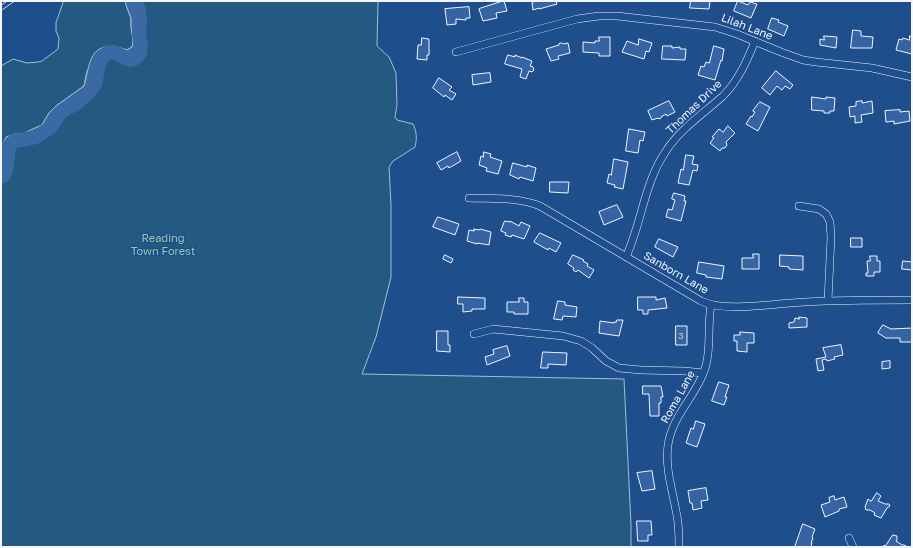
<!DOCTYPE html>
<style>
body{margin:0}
#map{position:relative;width:913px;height:548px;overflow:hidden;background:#1f4e8c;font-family:"Golos Text",sans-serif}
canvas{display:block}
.frame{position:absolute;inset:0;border:2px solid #f2f6ff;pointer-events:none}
</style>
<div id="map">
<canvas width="913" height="548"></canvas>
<div class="frame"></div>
</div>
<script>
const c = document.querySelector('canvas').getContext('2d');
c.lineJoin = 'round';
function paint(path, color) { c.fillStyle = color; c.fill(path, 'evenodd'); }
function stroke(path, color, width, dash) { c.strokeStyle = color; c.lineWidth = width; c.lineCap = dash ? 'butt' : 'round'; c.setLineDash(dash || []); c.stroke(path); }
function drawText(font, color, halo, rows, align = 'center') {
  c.font = font + ' "Golos Text",sans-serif'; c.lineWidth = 3; c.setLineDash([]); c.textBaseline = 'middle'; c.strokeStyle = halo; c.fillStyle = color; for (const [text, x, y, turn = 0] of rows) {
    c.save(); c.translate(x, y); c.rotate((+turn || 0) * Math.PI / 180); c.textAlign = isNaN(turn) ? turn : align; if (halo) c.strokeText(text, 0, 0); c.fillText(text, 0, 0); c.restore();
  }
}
const green = new Path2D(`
 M64,1H126V5L131,18V27L134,41L132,47L127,50L113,47L87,71L84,86L56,106L49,113L42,125L22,134H15L2,146L1,153V66L13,59L27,63L38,62L42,61L58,49L59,38L56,31V23Z
 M135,1H378L377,46L389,57L396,73L397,105L395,117L397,120L413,124C417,132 417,139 415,147L393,161L389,167L391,205V277L376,337L362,374L624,379L631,525V547H1V176H3L7,163L9,146L14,141L36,137L51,127L61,112L77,103L88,93L95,85L99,64L102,57L107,53L114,52L130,60L141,45C139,30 142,16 135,1Z`);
paint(green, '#245a82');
stroke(green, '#a8bbd7', 1);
const water = new Path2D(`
 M126,1H135L139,10L140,19V53C127,70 118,44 105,54C94,63 100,80 88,93C85,96 81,100 77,103C72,107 65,108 61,112C58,115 56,119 54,123C50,128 43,133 37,136C28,142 18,137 9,146L6,171L3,176H1L2,146L6,137L15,134H22L42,125L49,113L56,106L84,86C88,74 88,50 105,47C112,45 121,48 127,50L132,47L133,41L131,27V18L126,5Z`);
paint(water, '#3b69a3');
stroke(water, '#a8bbd7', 1);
stroke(new Path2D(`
 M1,176H3L6,171L9,146L14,141L36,137L51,127L61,112L77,103L88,93L95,85L99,64L102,57L107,53L114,52L130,60L136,58L140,53L141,45L139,35L140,19L139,10L135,1`), '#3b69a3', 14);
const building = new Path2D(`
 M504,1L507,11L496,13L497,18L483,21L479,9Z
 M536,1H556L557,4L539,9V8L533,10L532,3Z
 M691,1H710L709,9L690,8Z
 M738,1L748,5L750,2L757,4L751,18L734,11Z
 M469,7L470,18H466V20L456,19V24L447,25L445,9Z
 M772,18L779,20L778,22L788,26L784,36L768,29Z
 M853,30L861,31V36L873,37L872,48H851Z
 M824,36L837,37L836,48L820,45V39L824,40Z
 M910,36L912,37V54L896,50L899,39L902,40L903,38L909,40Z
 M599,37H610V56H599V53L583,52V42L595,43V41H599Z
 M422,38L429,39V55H427V60L417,59L418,45H421Z
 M639,39L652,43L649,52L646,51L644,59L622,52L627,41L638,45Z
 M562,43L563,44L568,43L570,53L558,56L559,59L551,61L546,49L559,45V44Z
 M663,46H672V48L680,47V49H686L685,60L662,59Z
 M714,46L724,49L722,61L721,60L715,80L698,75L701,66L704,67L706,62L709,63Z
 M508,55L515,57V55L522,58V57L532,61L530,66L533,67L534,70L532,72L529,71L526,79L520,77L522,69L505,64Z
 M776,71L793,85L790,89L785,86L782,90L777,86L770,95L762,88Z
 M490,73L491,82L473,85L472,75Z
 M439,78L452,87L449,90L456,94L452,100L445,95L444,97L433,88Z
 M812,97L826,99V97L835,98L834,111H830V113H824V111L812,110Z
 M669,101L675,112L667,116L666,114L661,117V118L659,119L658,118L652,120L648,111Z
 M862,101V103L872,101L873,113L861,115L862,122L855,123V116L850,117L849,107L856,106V102Z
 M760,102L770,107L758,131L746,124L751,116L752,117L755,112L753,111Z
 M900,110V112L909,111L910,121L894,124V121L886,122L885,111Z
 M728,126L735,133L726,142L727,145L725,148H722L720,151L710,143L714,138L712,137L719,129L723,132Z
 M629,129L645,132L643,141L640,140L638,153L626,151Z
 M457,152L461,161L449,168L448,166L441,170L437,163Z
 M484,152L491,154L490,157L502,161L498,174L486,171L487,168L479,165L481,156L483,157Z
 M686,155L694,156L692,164L698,165L697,171L693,170L689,185L678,183L681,169L683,170Z
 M614,159L628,162L623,189L614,187L615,185L607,183L609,174L611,175Z
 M513,163L527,167V165L536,168L533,181L520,177L519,179L510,175Z
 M550,182H569L568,193L550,192Z
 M674,193L685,196L684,201H686L681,221L666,217L668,209L672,210L675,200L672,199Z
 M617,205L623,217L604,225L599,212Z
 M438,217L459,224L455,235L433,227Z
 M505,221L510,222V221L519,226L521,222L530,226L524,239L512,235L511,237L505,235L506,233L501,231Z
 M474,229L479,230L480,229L491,232L489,245L477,243V244L467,241L469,230L474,231Z
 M540,233L561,243L556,252L549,248L548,250L534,242Z
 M851,238H862V247H851Z
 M659,239L678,247L673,257L655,247Z
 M753,254H759V269H742V258H753Z
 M445,255L453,259L451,263L443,259Z
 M573,255L584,260L583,261L588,264L587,266L594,270L589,278L578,270L576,272L573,270L574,268L568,264Z
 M780,255L803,256V270L789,269V267L780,266Z
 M870,256H877V261H880V272H874V276H866V273H868L867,261H870Z
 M903,261L912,262V270L902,269Z
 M699,262L724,266L722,279L706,277V275L697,273Z
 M458,297L485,298V309H472V311L463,312V304H458Z
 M638,297H656V300L665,298L667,308L648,310V314H643V310H638Z
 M519,298H524V302H528V314H514V312H507V302H519Z
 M558,301L565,302V305L577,307L576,317L563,316L562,320L554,319Z
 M799,317L807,318V327L789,328V323L794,322L795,318L799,319Z
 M617,320H623L619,336L599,333L600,321L614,323V322H616Z
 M883,325L891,329L912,328V342H900V338H886L878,333Z
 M676,326H687V345H676Z
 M437,331H448V345H450V352L437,351Z
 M740,332L754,333V343H747V352L737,351V341H734V335H740Z
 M841,345L843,355L834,357L835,359L827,361L826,359L822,360L824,370L818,371L816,359L826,357L823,348Z
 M507,346L510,356L487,365L485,357L494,354L493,350Z
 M543,352L567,353L566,365L548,364V368H541Z
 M890,361V368L882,369V362Z
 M719,382L729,385L725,397H727L724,405L712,401Z
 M643,386H661L663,397H661V403H659V416H650L649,394H643Z
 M696,421L705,424L697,447L686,443L691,428L693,429Z
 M652,471L655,489L642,491L637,473Z
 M706,488L708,500L701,501L702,508L693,510L692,503H690L688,491Z
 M877,493L881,496L878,501L885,504H889L890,506L887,508L881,518L874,515L875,513L870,510H866L865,507L868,499L871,501Z
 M834,496L835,500L844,497L847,507L839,509V511L825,517L821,505L830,502L829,498Z
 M637,521H651L652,535H648V541H638Z
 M803,524L815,529L812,537L813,538L811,543H812L811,547H795Z
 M893,535L897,536V539L896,541L902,545H904L908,547H883L884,545L885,546Z`);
paint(building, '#3563a3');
stroke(building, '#f2f6ff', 1);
const service = new Path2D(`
 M1,8L11,1`);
const minor = new Path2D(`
 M456,52L577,19L599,16H617L715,27L737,34L781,52L803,60L816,62L872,68L912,77
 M469,198C493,199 517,197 540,206L701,301C726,313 776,303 805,302C840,300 876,300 912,300
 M799,206L819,209L826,214L830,222L831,237L828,301
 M626,257C642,222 644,183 666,151C681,128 703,114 723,96C738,81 747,61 755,41
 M474,334L493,329L563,336L581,341L592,348L606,361L619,368L641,370L685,371L703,373
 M849,538L853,547
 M679,547C679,535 679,522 676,511C672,488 665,468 668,445C672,417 693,399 703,374C712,353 707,328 711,305`);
stroke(service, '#f2f6ff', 5);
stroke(minor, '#f2f6ff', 8);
stroke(service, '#1f4e8c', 3.5);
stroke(minor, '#1f4e8c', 7);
drawText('9px', '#c3d1e8', null, [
 ["3",681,336]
]);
drawText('11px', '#f2f6ff', '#1f4e8c', [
 ["Lilah Lane",747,27,21],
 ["Thomas Drive",694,107,-44],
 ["Sanborn Lane",676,273,30],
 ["Roma Lane",678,397,-61]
]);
drawText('11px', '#97c8a6', '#1f4e8c', [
 ["Reading",163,239],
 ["Town Forest",163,252]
]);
</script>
